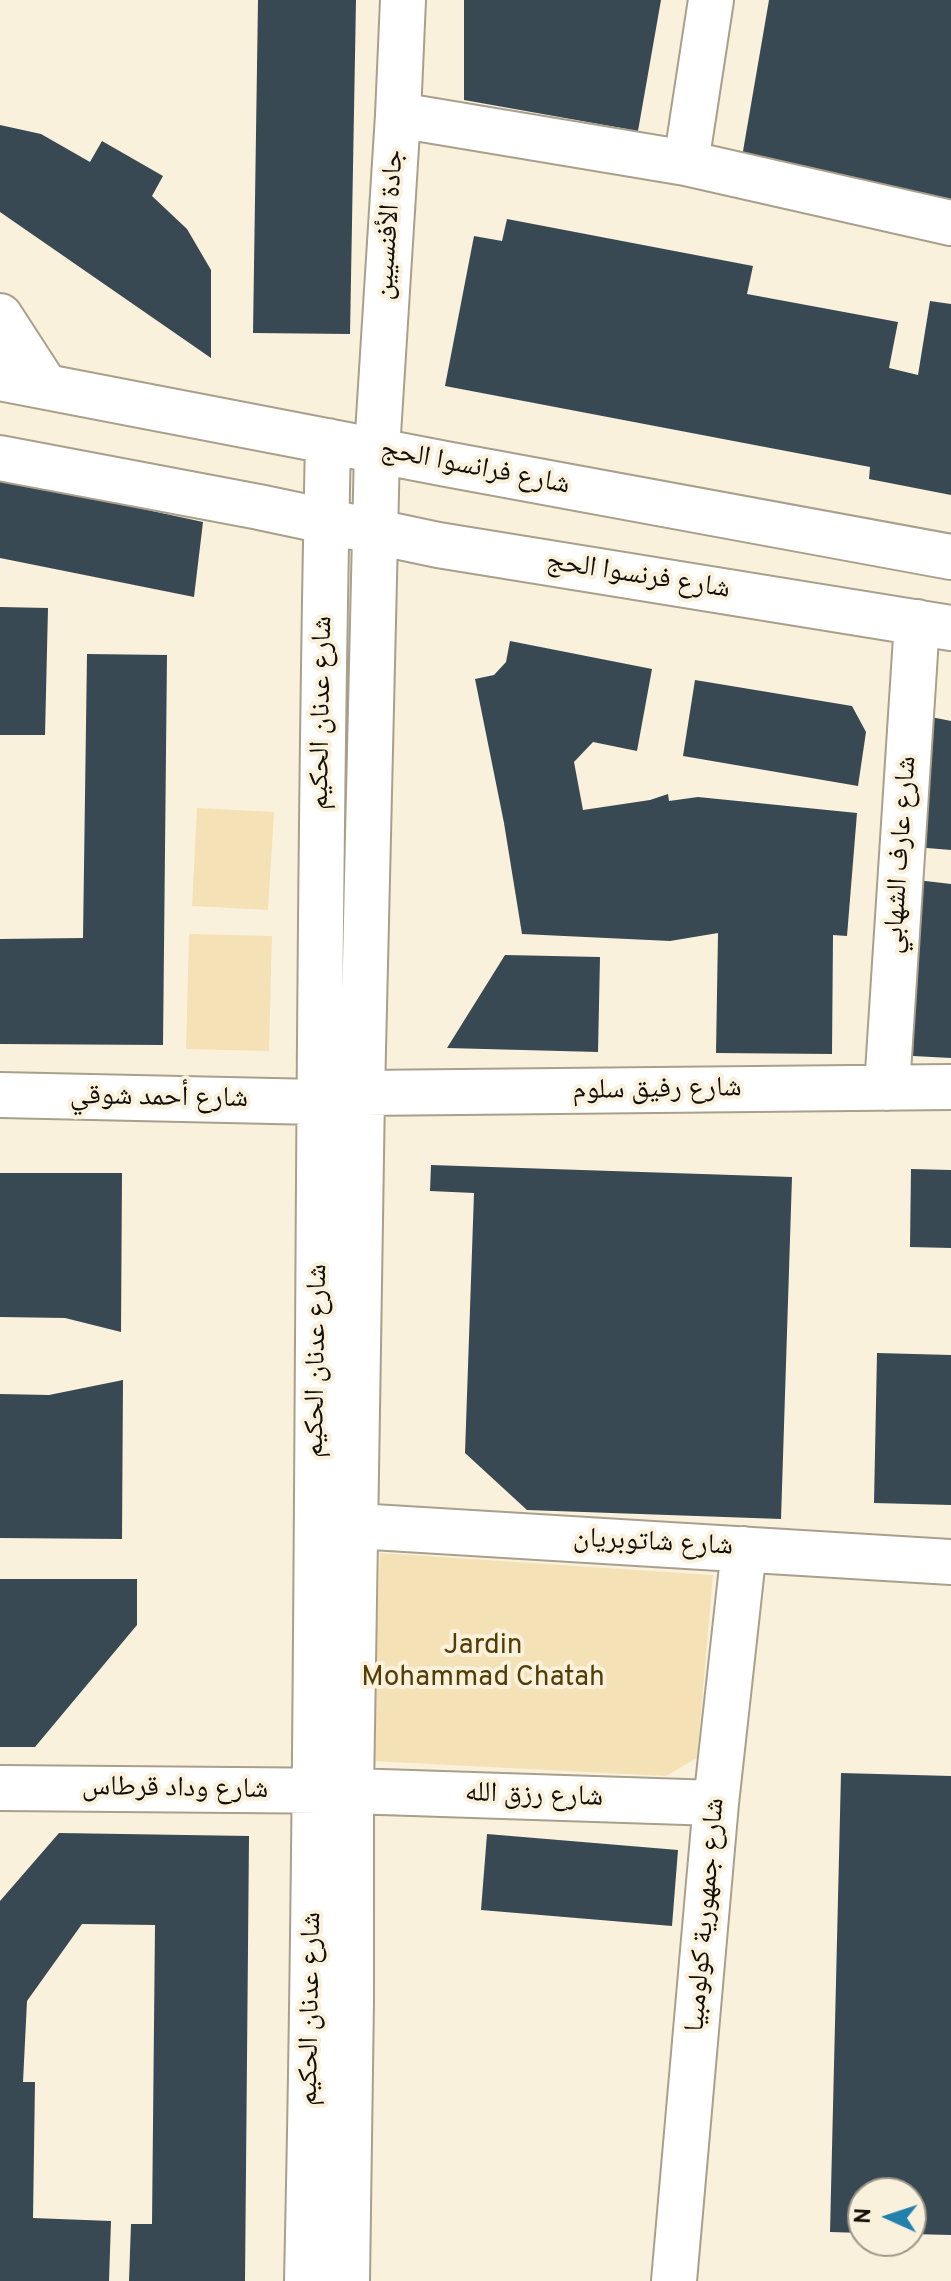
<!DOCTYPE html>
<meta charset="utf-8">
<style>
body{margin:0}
#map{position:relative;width:951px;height:2281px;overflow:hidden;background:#faf1dc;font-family:Overpass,sans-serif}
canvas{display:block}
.north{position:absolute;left:847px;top:2177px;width:80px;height:80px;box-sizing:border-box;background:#faf1dc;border:2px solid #9d9787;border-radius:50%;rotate:273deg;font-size:22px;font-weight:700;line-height:32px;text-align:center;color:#120f08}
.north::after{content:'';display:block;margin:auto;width:28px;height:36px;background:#2280ad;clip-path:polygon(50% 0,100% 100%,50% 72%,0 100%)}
</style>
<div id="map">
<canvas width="951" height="2281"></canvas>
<div class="north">N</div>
</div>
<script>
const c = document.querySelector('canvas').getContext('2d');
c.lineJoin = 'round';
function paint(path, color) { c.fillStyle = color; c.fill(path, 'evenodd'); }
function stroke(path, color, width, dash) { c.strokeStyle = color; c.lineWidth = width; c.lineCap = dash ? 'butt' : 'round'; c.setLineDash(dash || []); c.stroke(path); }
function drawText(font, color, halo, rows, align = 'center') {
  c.font = font + ' Overpass,"Noto Naskh Arabic",sans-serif'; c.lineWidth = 8; c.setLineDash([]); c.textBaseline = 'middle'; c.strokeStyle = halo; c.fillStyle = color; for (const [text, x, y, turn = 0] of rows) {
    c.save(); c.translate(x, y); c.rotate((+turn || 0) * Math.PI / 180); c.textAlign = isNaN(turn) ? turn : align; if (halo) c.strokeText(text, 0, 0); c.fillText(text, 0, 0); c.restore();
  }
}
paint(new Path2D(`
 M197,808L274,812L268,910L192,906Z
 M189,934L272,936L269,1051L186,1049Z
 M380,1553L713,1575L697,1758L666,1776L372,1761Z`), '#f5e1b6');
paint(new Path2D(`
 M258,0H356L350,334L253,333Z
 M464,0H661L638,131L464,100Z
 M769,0H951V209L742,157Z
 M0,125L41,134L90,162L102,141L163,176L152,196L187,229L211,270V358L0,212Z
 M507,219L753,266L747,294L898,322L889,368L918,375L930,301L951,304V495L869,479L870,467L445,386L474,236L502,241Z
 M0,478L203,522L194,597L0,558Z
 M0,607L48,608L45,735H0Z
 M510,641L652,669L637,751L593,742L574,762L583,810L650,800L668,794L669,801L698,797L857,813L847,936L833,935L832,1054L716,1053L718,933L670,941L522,934L504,823L475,679L494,675L506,662Z
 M87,654L167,655L163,1045L0,1044V939L83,938Z
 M695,680L852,706L866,732L858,786L683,756Z
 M921,715L951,721V850L915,847Z
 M917,880L951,884V1058L913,1056Z
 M505,955L600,957L598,1052L447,1048Z
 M431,1165L792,1177L781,1519L527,1510L465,1453L474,1193L430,1191Z
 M911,1169L951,1170V1248L910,1247Z
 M0,1173H122L121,1332L65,1318L0,1317Z
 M877,1353L951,1355V1505L874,1503Z
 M123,1380L122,1539L0,1538V1394L49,1395Z
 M0,1579H137V1625L35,1747H0Z
 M841,1773L951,1776V2235L911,2234V2193H863V2233L830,2232Z
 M59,1833L249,1836L245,2281H129L131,2224H152L155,1925L82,1924L27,2001L23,2082H35L33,2218L111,2221L109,2281H0V1901Z
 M487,1834L678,1850L672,1926L481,1910Z`), '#384954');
const minor = new Path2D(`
 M398,115L686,163L951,223
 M686,163L711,0
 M0,316L46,387
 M0,378L446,464L951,557
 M0,458L259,507L438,545L951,628
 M887,1088L917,622
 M362,1093L951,1087
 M0,1095L318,1102
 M356,1526L951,1562
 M0,1788L351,1791L716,1803
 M307,2281C321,1668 315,1054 328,441
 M347,2281L351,1999V1791L362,1093L377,450L398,115L403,0
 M674,2281L716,1803L744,1549`);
stroke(minor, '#a89f8c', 48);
stroke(minor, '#fff', 44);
drawText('28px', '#120f08', '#faf1dc', [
 ["جادة الأفنسيين",391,225,-86],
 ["شارع فرانسوا الحج",475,469,11],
 ["شارع فرنسوا الحج",638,577,9],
 ["شارع عدنان الحكيم",323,713,-89],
 ["شارع عارف الشهابي",902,855,-86],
 ["شارع رفيق سلوم",657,1091,-1],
 ["شارع أحمد شوقي",159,1099,1],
 ["شارع عدنان الحكيم",318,1361,-89],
 ["شارع شاتوبريان",653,1544,3],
 ["شارع وداد قرطاس",175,1790,1],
 ["شارع رزق الله",534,1797,2],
 ["شارع جمهورية كولومبيا",707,1915,-85],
 ["شارع عدنان الحكيم",312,2009,-89]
]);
drawText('28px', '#523e05', '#faf1dc', [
 ["Jardin",483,1647],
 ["Mohammad Chatah",483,1679]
]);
</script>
